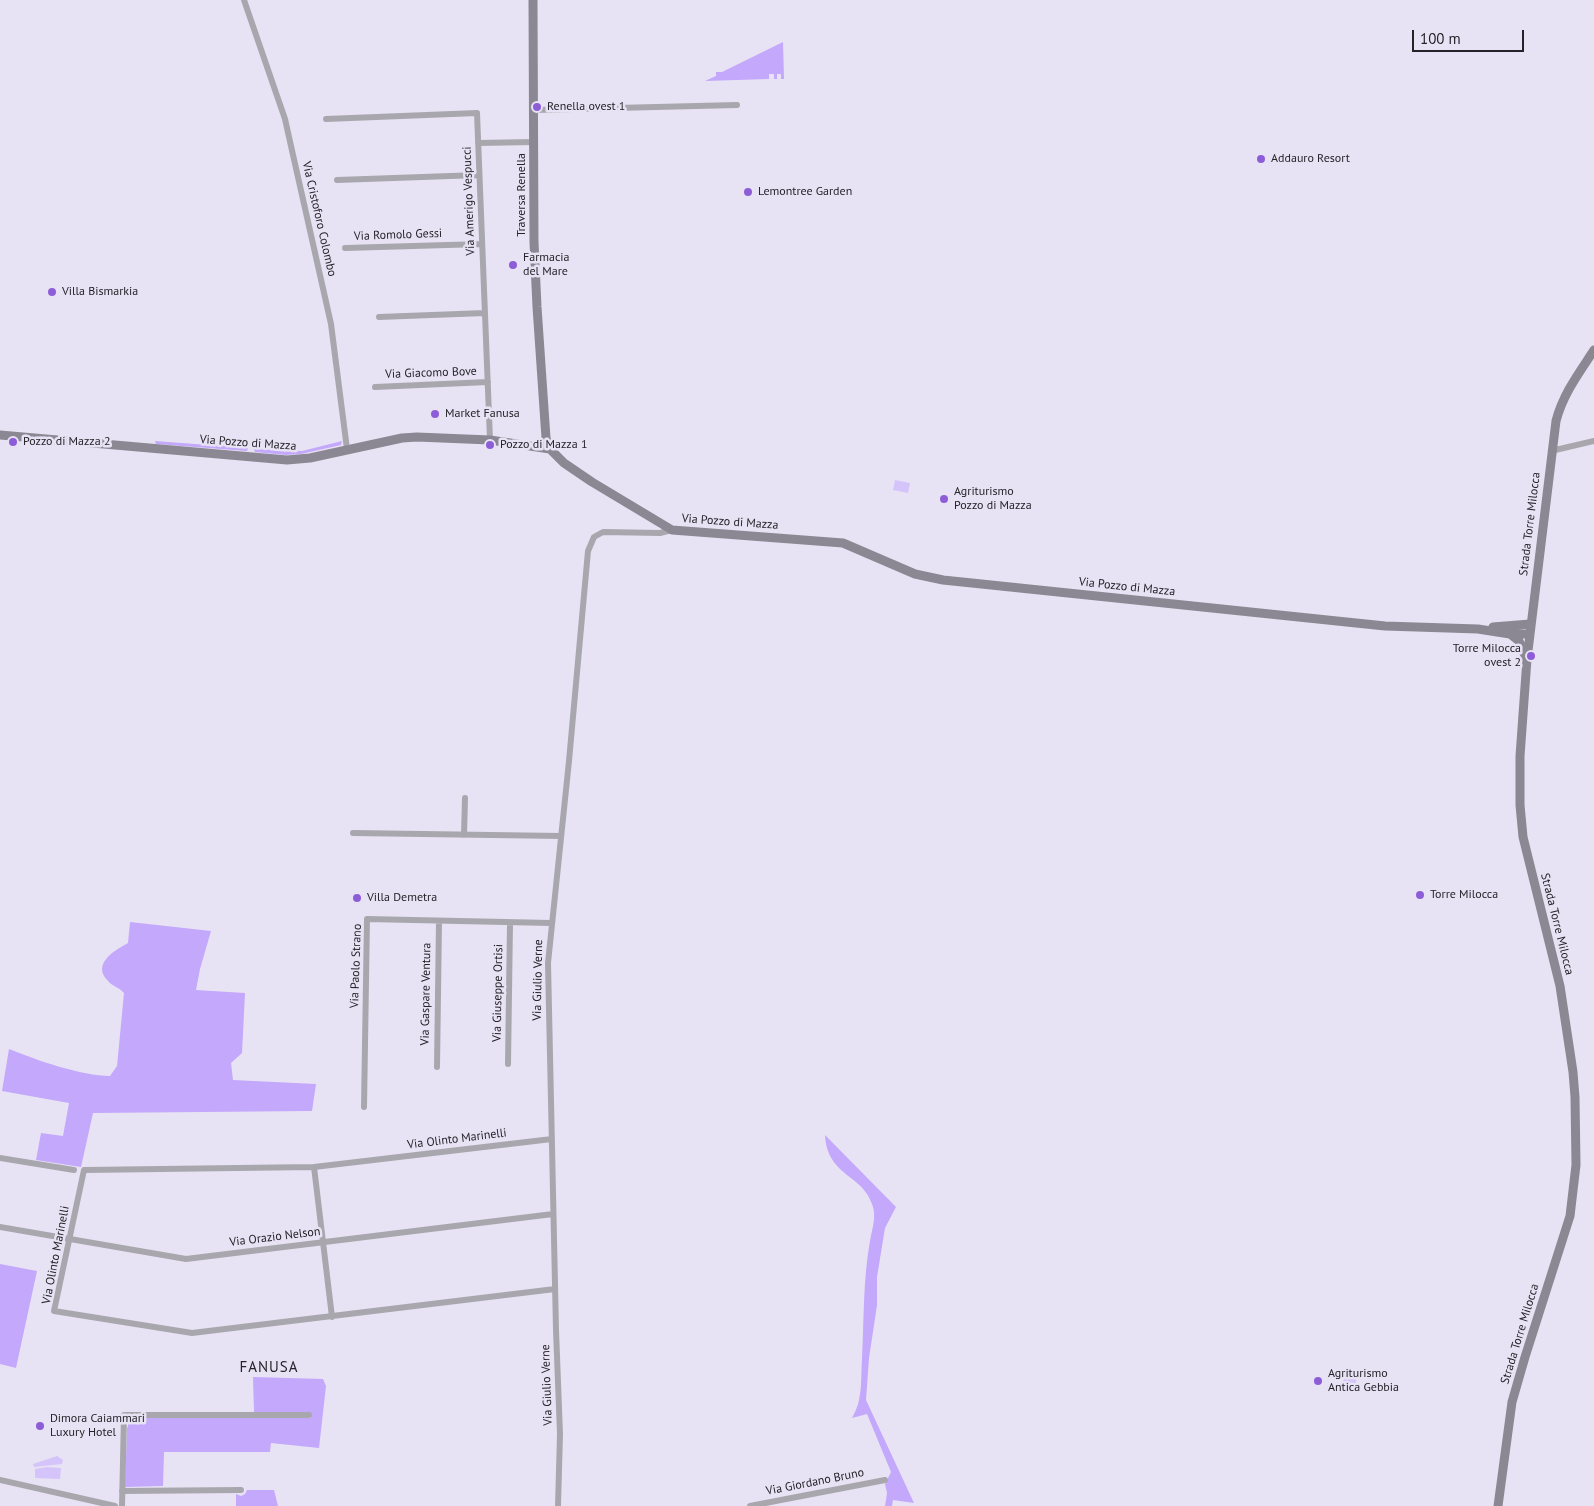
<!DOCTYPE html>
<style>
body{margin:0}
#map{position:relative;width:1594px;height:1506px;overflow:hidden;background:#e8e3f4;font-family:"PT Sans",sans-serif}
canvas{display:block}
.scale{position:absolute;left:1412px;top:30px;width:112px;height:22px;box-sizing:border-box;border:2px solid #252329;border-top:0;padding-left:6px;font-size:15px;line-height:18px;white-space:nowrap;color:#252329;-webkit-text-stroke:4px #e8e3f4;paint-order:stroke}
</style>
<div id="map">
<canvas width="1594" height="1506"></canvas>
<div class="scale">100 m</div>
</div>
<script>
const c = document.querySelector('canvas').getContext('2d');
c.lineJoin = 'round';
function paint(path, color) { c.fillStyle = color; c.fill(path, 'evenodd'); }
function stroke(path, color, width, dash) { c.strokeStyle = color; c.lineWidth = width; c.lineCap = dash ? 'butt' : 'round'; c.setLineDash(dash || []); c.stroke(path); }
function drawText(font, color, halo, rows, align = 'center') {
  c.font = font + ' "PT Sans",sans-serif'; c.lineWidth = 5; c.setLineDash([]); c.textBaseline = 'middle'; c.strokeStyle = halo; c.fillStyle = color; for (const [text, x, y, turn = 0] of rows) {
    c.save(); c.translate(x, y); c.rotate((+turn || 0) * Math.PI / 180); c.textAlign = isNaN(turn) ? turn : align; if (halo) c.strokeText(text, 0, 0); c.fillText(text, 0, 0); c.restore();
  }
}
paint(new Path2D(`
 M783,42L784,79H781V74H777V79H774V74H769V79L705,81L716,76V72H722Z
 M155,441L248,448L247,451L156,444Z
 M342,441L341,445L301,454L286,455L255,452L254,449L302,451Z
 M130,922L211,931L200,969L196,990L245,993L242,1053L231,1063L233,1080L316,1084L312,1111L93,1113L81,1167L36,1160L41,1133L63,1136L69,1103L2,1091L9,1049C36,1060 82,1076 110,1076L117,1066L124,993C119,987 112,986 108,981C91,964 115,950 128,943Z
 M825,1135L896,1207L885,1228L877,1277V1305L869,1358L866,1400L914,1503L893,1500L892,1506H885L887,1493L885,1484L891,1472L867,1414L852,1418C855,1412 858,1406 859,1400C862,1387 861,1372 862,1359C864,1320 863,1279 870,1241C872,1229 877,1216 872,1204C862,1174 827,1176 825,1135Z
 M0,1264L37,1271L16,1368L0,1364Z
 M253,1377L323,1379L326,1386L319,1448L271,1443L270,1452H164L163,1486L125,1487L127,1429L129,1422L135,1417L311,1418V1414L255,1413L254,1412Z
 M247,1490H274L278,1506H236V1494L241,1496L245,1494Z`), '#c3a8fb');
paint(new Path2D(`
 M895,480L910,483L908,493L893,490Z
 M1345,1373L1357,1376L1355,1389L1342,1386Z
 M57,1456L63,1460L62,1464L34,1467L33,1464Z
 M47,1467L61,1468L60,1479L35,1478V1469Z`), '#d5c4fa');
stroke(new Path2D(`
 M244,0L285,119L291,146L331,324L347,449
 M534,110L737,105
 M326,119L477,113L490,440
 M478,143L534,142
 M337,180L479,175
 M345,248L482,244
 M379,317L485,313
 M375,387L488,382
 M1551,451L1594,441
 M353,833L561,836
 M464,835L465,798
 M508,1064L510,923
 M437,1067L439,921
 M364,1107L367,919L551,923
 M552,1139L314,1167L84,1170L54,1311L192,1333L555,1289
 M0,1158L74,1170
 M314,1167L332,1317
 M0,1227L186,1259L553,1214
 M0,1480L115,1506
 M122,1491L241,1490
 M122,1506L124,1415H309
 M558,1506L560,1434L556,1330L548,963L569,761L588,551L594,537L603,532L660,533L672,530
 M750,1506L885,1480`), '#a9a7ae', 6);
stroke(new Path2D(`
 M533,0L534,242L537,307L546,438L550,449
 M0,435L287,460L310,458L402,438L417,437L490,440L550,449L564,463L592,482L672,530L843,543L915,574L943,580L1385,626L1478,629L1510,634H1529
 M1493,627L1530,624
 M1510,634L1519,641L1526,658
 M1498,1506L1512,1402L1525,1357L1570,1216L1576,1165L1575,1097L1573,1072L1560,986L1523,837L1520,805V756L1527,659L1556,421C1563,394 1579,373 1594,350`), '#8b8893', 9);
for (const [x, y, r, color] of [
 [537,107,5,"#8d5dd7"],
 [1261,159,5,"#8d5dd7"],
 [748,192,5,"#8d5dd7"],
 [513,265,5,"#8d5dd7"],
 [52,292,5,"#8d5dd7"],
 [435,414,5,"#8d5dd7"],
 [13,442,5,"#8d5dd7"],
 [490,445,5,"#8d5dd7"],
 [944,499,5,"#8d5dd7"],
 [1531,656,5,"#8d5dd7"],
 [1420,895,5,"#8d5dd7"],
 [357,898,5,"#8d5dd7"],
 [1318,1381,5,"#8d5dd7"],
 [40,1426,5,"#8d5dd7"]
]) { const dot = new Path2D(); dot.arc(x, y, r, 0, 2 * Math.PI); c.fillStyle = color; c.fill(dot); stroke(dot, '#e8e3f4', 2); }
drawText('12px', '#252329', '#e8e3f4', [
 ["Renella ovest 1",547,107],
 ["Addauro Resort",1271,159],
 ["Lemontree Garden",758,192],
 ["Farmacia",523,258],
 ["del Mare",523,272],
 ["Villa Bismarkia",62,292],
 ["Market Fanusa",445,414],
 ["Pozzo di Mazza 2",23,442],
 ["Pozzo di Mazza 1",500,445],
 ["Agriturismo",954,492],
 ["Pozzo di Mazza",954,506],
 ["Torre Milocca",1521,649,"right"],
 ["ovest 2",1521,663,"right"],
 ["Torre Milocca",1430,895],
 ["Villa Demetra",367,898],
 ["Agriturismo",1328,1374],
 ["Antica Gebbia",1328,1388],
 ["Dimora Caiammari",50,1419],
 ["Luxury Hotel",50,1433]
], 'left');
drawText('12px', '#252329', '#e8e3f4', [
 ["Traversa Renella",522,195,-90],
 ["Via Amerigo Vespucci",469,201,-92],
 ["Via Cristoforo Colombo",319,219,77],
 ["Via Romolo Gessi",398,235,-2],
 ["Via Giacomo Bove",431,373,-2],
 ["Via Pozzo di Mazza",248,443,4],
 ["Via Pozzo di Mazza",730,522,4],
 ["Strada Torre Milocca",1530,524,-83],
 ["Via Pozzo di Mazza",1127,587,6],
 ["Strada Torre Milocca",1557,924,76],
 ["Via Paolo Strano",356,966,-88],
 ["Via Giulio Verne",538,980,-89],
 ["Via Giuseppe Ortisi",498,993,-89],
 ["Via Gaspare Ventura",426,994,-89],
 ["Via Olinto Marinelli",457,1139,-7],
 ["Via Orazio Nelson",275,1237,-7],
 ["Via Olinto Marinelli",56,1255,-79],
 ["Strada Torre Milocca",1520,1334,-73],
 ["Via Giulio Verne",547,1385,-92],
 ["Via Giordano Bruno",815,1482,-11]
]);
c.letterSpacing = '1px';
drawText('15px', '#252329', '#e8e3f4', [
 ["FANUSA",269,1368]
]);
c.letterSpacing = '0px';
</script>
